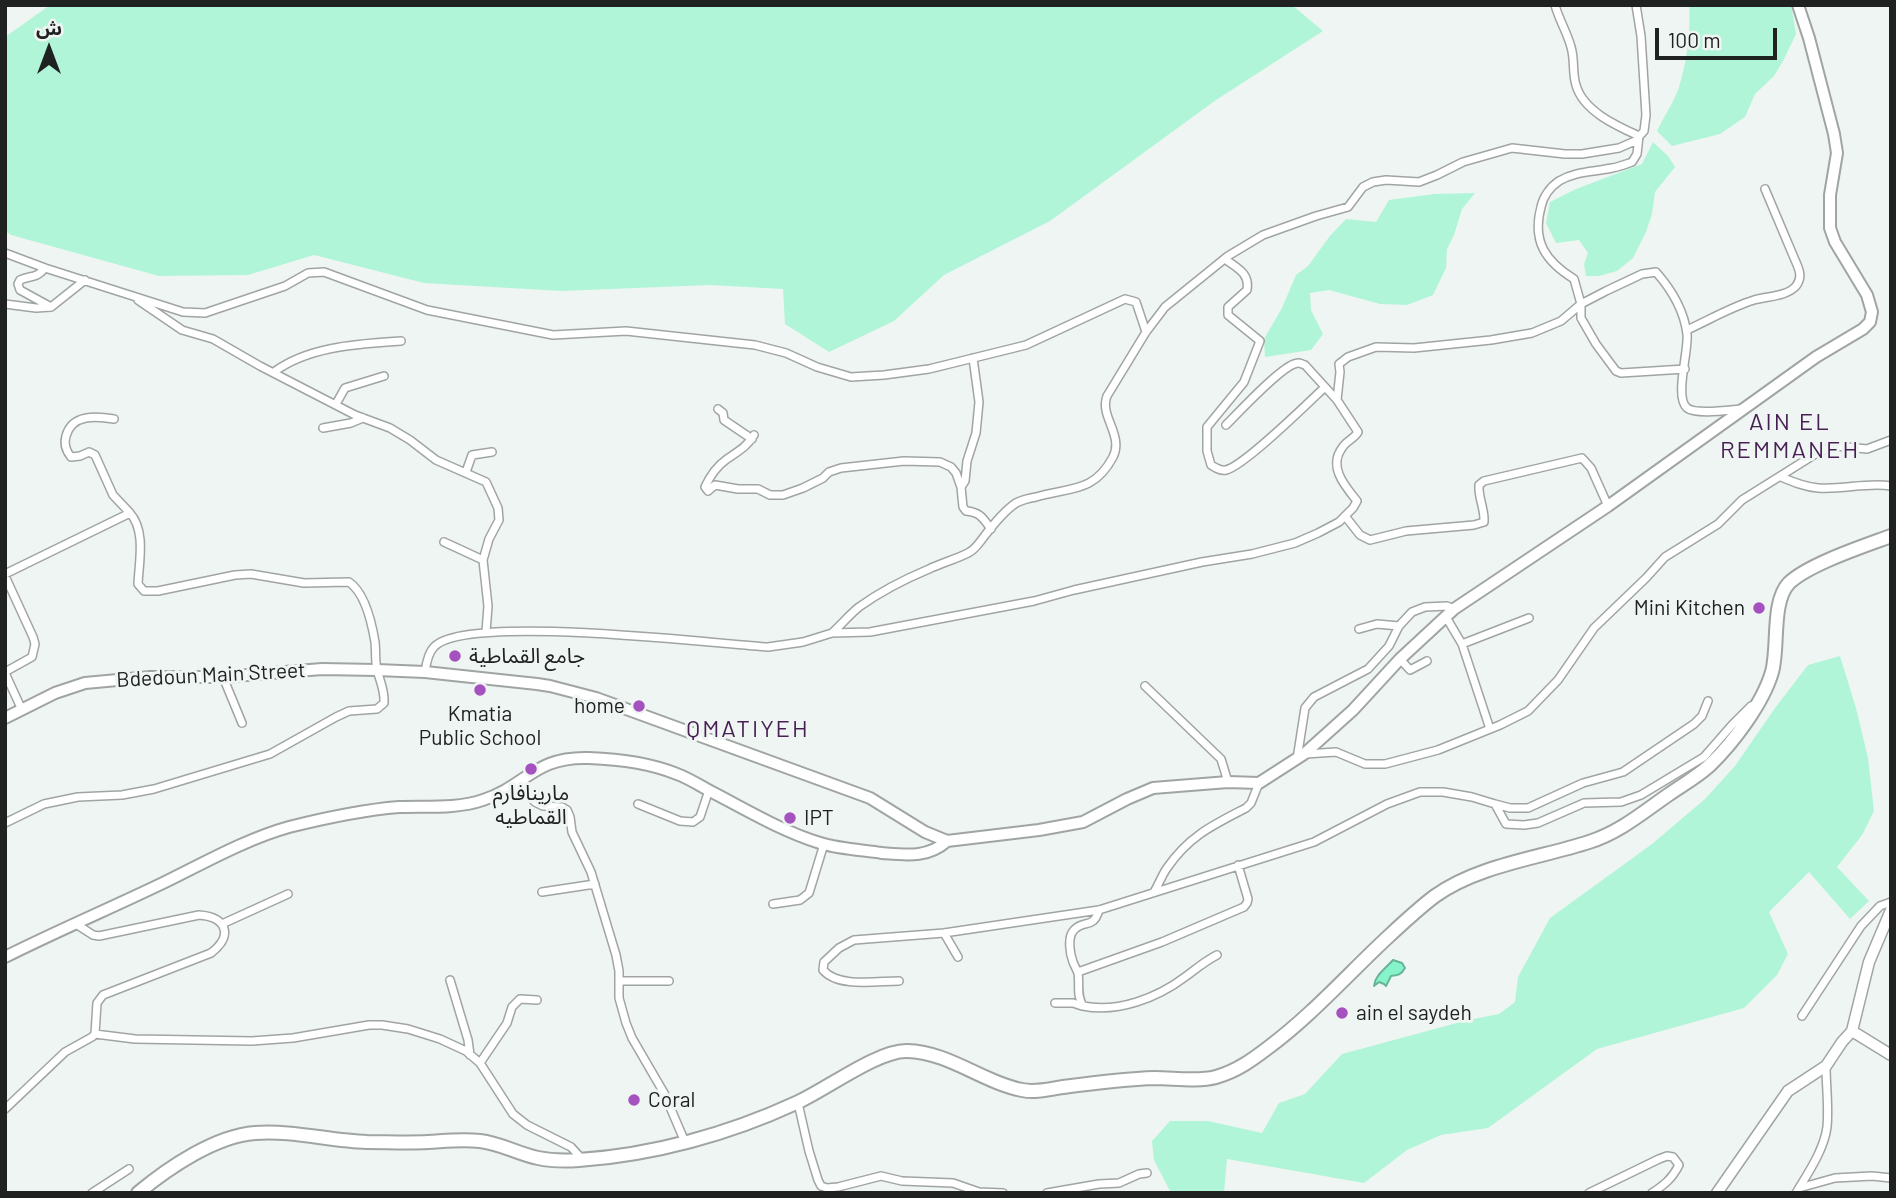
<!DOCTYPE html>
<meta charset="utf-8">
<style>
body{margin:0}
#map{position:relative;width:1896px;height:1198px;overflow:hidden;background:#eff5f2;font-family:Barlow,"Noto Sans Arabic",sans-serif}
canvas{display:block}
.frame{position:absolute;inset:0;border:7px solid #202221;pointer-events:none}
.north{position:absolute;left:14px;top:14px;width:70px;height:70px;-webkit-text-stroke:5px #eff5f2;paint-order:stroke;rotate:0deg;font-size:19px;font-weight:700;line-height:28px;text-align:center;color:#202221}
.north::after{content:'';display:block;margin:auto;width:24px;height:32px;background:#202221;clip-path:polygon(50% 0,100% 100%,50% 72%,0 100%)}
.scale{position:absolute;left:1655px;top:28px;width:122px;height:32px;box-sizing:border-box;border:4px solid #202221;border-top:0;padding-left:9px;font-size:21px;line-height:24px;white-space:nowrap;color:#202221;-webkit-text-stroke:5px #eff5f2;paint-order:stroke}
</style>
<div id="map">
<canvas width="1896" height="1198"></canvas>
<div class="frame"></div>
<div class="north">ش</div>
<div class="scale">100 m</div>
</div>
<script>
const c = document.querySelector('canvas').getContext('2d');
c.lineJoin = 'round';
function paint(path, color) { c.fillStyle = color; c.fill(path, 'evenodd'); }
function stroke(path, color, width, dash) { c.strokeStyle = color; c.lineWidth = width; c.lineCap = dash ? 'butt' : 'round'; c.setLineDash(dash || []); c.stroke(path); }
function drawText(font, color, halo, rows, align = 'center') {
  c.font = font + ' Barlow,"Noto Sans Arabic",sans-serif'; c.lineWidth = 6; c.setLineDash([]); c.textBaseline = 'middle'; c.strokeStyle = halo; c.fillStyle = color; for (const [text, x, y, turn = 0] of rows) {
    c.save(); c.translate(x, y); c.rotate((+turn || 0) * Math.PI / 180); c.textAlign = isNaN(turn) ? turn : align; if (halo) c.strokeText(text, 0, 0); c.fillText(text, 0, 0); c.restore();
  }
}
paint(new Path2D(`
 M50,5H1292L1323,31L1216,100L1050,221L944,275L894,321L829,352L785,324L783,289L710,285L561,291L424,283L314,255L248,275L159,276L11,235L5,231V37Z
 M1689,5H1791L1796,34L1783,61L1774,76L1755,94L1745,117L1720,134L1672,146L1657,131C1664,116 1674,102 1679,87C1687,61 1691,32 1689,5Z
 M1653,142L1668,156L1675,167L1655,192L1652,214L1646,232L1633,258L1617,271L1599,276H1586L1584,264L1588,253L1579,240L1556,243L1546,223L1550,202L1576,189L1642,164Z
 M1475,193L1462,209L1454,235L1447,249L1446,268L1433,295L1407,305L1380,304L1329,290L1310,293L1311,310L1323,334L1311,350L1265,357L1264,339L1282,308L1296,275L1308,266L1330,236L1346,219L1376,222L1389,200L1434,194Z
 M1840,656L1856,708L1868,758L1874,811L1862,835L1837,867L1869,901L1850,919L1809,872L1769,912L1788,954L1777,975L1744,1008L1597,1049L1488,1128L1441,1135L1407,1150L1364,1183L1227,1159L1224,1193H1171L1154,1160L1152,1141L1170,1121H1208L1262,1133L1279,1103L1305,1094L1342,1054L1468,1020L1499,1014L1515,1002L1518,977L1550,918L1652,844L1705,799L1735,766L1775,708L1808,665Z`), '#b1f5d9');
const water = new Path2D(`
 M1393,960L1402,963L1405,968C1401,975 1398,975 1391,976L1386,986L1384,984L1379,982L1374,986C1375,975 1386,968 1393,960Z`);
paint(water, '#87f3cb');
stroke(water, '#68b498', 2);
const minor = new Path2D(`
 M1555,5C1559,20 1567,32 1571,47C1575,60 1572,73 1576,85C1583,111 1617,126 1639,136L1637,154L1632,162C1626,164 1619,167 1612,168C1593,172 1576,171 1559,181C1550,187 1543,197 1541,207C1532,241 1545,261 1574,279L1581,304V318L1596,344L1616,371L1621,373L1685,369
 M5,253L45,268L183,312L205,313L285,286L308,273L324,272L427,310L553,335L626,331L755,345L786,353L817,367L851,377L884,375L929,369L1026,345L1125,299L1136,302L1146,332
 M1225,259C1237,268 1250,273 1247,290L1228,307V315L1260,341L1244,382L1207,427V451L1211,465C1216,468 1220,471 1226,470C1244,466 1308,403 1325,387
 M138,300L182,330L213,339L260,366L355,415L390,428L410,440L436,460L486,482L498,508L499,520L489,539L483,560L488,606L486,632
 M5,304L36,308L51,307L20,290L18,284L20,280C31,275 36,279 45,268
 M51,307L85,280
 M1687,330C1709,320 1731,307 1754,300C1767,296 1786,297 1796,286C1803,277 1799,269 1795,260L1765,189
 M973,358L979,402L976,433L967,461L965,481L961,487L963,507L966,511C980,512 983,518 991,529
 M274,372C309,346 359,344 401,341
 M336,404L345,388L384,376
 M718,409L723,413L724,420L752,439
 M114,419C96,416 72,414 66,436C64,443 66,451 71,457L80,456L89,452L95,455L113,495L130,513
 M1226,425C1240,411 1278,370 1294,364C1300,362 1299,363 1305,365L1336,399
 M323,428L351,423L363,418
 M754,435C747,447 737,452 727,459C717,466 710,476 705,487L708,491L715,485L738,489H758L770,495H783L803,488L823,478L829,472L841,468L904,461L940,462L951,467L956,473L961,487
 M466,472L472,455L492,452
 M1781,477C1793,482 1805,487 1818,488C1843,490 1867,482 1891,486
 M1345,516L1360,535L1370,540L1406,531L1474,525L1484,522C1485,509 1478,498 1479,485L1484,481L1582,458L1591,468L1608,506
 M444,542L483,560
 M5,574L130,513C146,531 139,562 138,584L144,591H158L235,575L251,574L304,583L349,582C365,593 372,624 375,642C376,651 375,661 377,670C380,681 385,691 384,703L377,709L349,711L336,717L270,754L154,789L122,795L78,797L44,804L5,823
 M5,576L33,637L35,644L32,657L5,672
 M1446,617L1462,644L1490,729
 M1359,629L1377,624L1399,626
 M832,633C841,625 849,615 859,607C880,592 905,579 929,569C942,563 956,559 968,553C976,549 978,544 983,538C992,526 1004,511 1016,503C1022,500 1030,498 1036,497C1070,487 1094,493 1113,457C1124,435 1099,416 1107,396L1146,332L1165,307L1228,256L1263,235L1316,216L1348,207L1363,187L1373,182L1386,180L1419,182L1437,175L1463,162L1512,148L1565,154H1582L1619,148L1635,141L1644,131L1646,115L1641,36L1636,5
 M1462,644L1529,618
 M1400,659L1410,670L1427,661
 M425,672C426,665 428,653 434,647C464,613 715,644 768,647L803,642L832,633L870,632L1034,601L1074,590L1202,562L1252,554L1295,543L1318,533L1339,522L1353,508L1357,501C1345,486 1328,467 1342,448C1346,441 1354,439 1358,432L1337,400L1340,372L1339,364L1348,357L1376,347L1414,348L1491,340L1532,333L1561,321L1581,304L1606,291L1642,274L1656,272C1671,289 1684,310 1687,334C1689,351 1674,397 1687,408C1696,415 1729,410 1741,409
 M5,673L22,710
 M223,677L242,723
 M1145,686L1221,759L1228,782
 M1305,754L1336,752L1365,764H1385L1438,750L1500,725L1528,711L1558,680L1594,628L1646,578L1665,557L1718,524L1742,500L1817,453L1836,446L1867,449L1891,440
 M1297,759L1305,708L1314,697L1368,669L1389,646L1399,626L1412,612L1425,607L1447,606L1454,609
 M518,781L527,794L535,802L543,806L562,807L567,810L570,817L572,832L591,872L616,955L619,971V998L626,1023L632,1038L664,1093L685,1142
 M638,804L680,821L693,822L700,817L709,790
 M1495,804L1510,808H1528L1583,783L1623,772L1694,724L1702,716L1708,701
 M542,892L595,884
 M1154,892C1159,884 1162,875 1167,868C1189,836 1213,825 1246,808L1251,803L1259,783
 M773,904L800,900L809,893L824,844
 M1099,910C1093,930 1084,919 1074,930C1067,937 1070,954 1073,962C1074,965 1077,970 1078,973C1080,984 1076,995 1083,1006C1118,1013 1157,998 1185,977C1196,969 1205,961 1217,955
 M222,924L288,894
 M944,933L958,957
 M1078,972L1162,942L1244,907L1247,903L1248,899L1238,865
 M450,980L468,1040L470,1055
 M619,981H669
 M899,981C877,981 838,988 823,970L824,962L839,948L854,940L944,933L1099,910L1314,842L1387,804L1420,792H1443L1472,797L1495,804L1506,824L1524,825L1538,823L1584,803L1621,802L1641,795L1704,757L1732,725L1751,706
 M1055,1003H1073L1082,1006
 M1802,1016L1861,926L1880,906L1891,902
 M95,1034L135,1039L252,1041L293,1038L369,1025H382L408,1029L440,1039L466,1051L480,1063L513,1114L527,1125L571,1147L582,1159
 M480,1063L507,1023L512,1007L520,999L537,1000
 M798,1103L809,1151L818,1180L821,1186L827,1188L838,1187L881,1176L902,1181L953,1183L979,1192L1003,1193
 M5,1109L65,1052L92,1037L95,1034L97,1003L103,995L211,953C234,935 226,917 199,915L99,936L93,935L76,924
 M1799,1188L1835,1178L1872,1176L1891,1178
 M92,1193L129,1169
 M1047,1193L1099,1184L1119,1183L1139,1174L1147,1173
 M1589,1193L1659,1159L1667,1156L1673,1157L1679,1165C1672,1179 1664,1185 1652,1193
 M1796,1193C1808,1173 1824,1150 1827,1127C1829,1107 1826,1086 1826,1066`);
const tertiary = new Path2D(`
 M1852,1031L1891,1055
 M1717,1193L1788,1091L1826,1066L1842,1042L1852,1031L1869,962L1891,910`);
const secondary = new Path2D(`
 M5,718L55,693L85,683L150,677H223L322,669L377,670L425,672L537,684L550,686L596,698L870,798L925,832L947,841L1039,830L1083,822L1127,799L1153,788L1228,782L1259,783L1304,754L1353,710L1400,659L1454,609L1608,506L1816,357L1863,329L1870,322L1872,312L1867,295L1835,242L1830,228V195L1837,153L1834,134L1809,38L1798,5
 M5,957C57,931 111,908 163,883C204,863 246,839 289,827C325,818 362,810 399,807C426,806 457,809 483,800C526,786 535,756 589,758C618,759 650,763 677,774C688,778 699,785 710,791C745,809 781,831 820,843C840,849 862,850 882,853C907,855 928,858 947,841`);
const primary = new Path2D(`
 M138,1193C168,1168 215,1136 255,1133C292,1130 330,1141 367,1142C387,1142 408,1143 428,1142C446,1141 462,1139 480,1141C500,1143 518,1154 538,1158C552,1161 566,1161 579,1160C653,1155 729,1134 796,1103C824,1091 878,1050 907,1051C949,1052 982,1082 1022,1090C1036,1093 1049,1089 1063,1087C1093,1083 1124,1079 1155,1078C1174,1078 1197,1082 1216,1077C1237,1071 1252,1060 1269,1047C1313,1014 1349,973 1389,936C1404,922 1419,908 1435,896C1478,865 1540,858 1589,842C1620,832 1642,813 1668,795C1682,785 1697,777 1710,765C1733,743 1763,703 1772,672C1779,647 1771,602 1789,583C1809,564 1864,546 1891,536`);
stroke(minor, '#a0a5a3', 10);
stroke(tertiary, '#a0a5a3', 13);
stroke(secondary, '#a0a5a3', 14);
stroke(primary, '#a0a5a3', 16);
stroke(minor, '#fff', 7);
stroke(tertiary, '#fff', 10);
stroke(secondary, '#fff', 10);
stroke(primary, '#fff', 12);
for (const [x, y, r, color] of [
 [1759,608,7,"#a651c0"],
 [455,656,7,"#a651c0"],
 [480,690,7,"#a651c0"],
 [639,706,7,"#a651c0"],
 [531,769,7,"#a651c0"],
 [790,818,7,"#a651c0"],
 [1342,1013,7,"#a651c0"],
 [634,1100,7,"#a651c0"]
]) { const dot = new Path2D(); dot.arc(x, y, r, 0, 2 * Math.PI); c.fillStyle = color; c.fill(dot); stroke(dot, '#eff5f2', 2.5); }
drawText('21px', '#202221', '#eff5f2', [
 ["Mini Kitchen",1745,608,"right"],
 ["جامع القماطية",469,656],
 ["home",625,706,"right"],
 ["Kmatia",480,714,"center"],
 ["Public School",480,738,"center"],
 ["مارينافارم",531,793,"center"],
 ["القماطيه",531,817,"center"],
 ["IPT",804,818],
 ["ain el saydeh",1356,1013],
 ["Coral",648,1100]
], 'left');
drawText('21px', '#202221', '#eff5f2', [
 ["Bdedoun Main Street",211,675,-3]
]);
c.letterSpacing = '2px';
drawText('24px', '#471f54', '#eff5f2', [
 ["AIN EL",1790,422],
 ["REMMANEH",1790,450],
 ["QMATIYEH",748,729]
]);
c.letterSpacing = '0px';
</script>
